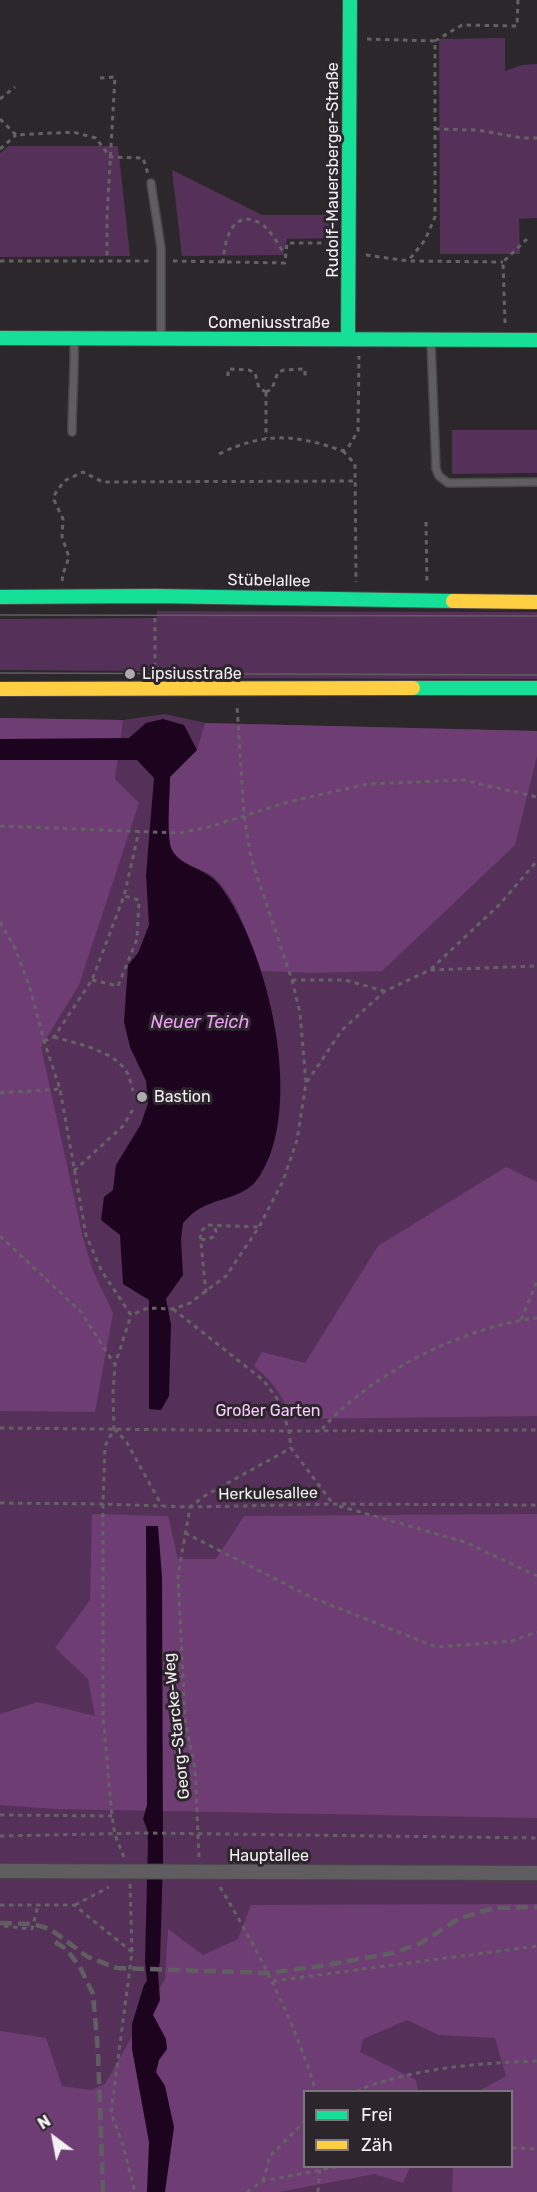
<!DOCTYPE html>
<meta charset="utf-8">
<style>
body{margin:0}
#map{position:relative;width:537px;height:2192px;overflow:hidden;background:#2b272b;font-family:Rubik,sans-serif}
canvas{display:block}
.legend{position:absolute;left:303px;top:2090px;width:210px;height:78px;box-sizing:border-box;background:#2c262c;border:2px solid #7c777c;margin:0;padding:8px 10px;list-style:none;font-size:18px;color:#f4f0f4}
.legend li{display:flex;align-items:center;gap:12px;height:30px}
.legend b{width:30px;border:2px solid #7c777c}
.north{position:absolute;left:24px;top:2108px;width:60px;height:60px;-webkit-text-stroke:4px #2c262c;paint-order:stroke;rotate:328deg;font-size:16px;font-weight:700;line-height:24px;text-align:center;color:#f4f0f4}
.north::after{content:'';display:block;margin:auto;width:21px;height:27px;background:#f4f0f4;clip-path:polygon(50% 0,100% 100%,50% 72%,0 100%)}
</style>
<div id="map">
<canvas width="537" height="2192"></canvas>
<ul class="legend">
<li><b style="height:8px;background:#16e098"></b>Frei</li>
<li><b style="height:8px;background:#ffcf43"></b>Zäh</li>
</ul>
<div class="north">N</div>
</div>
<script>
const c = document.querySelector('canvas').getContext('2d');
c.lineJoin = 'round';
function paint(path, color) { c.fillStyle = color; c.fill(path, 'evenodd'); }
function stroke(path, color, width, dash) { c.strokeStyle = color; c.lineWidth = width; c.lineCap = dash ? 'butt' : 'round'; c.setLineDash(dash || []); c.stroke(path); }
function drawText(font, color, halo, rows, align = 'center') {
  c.font = font + ' Rubik,sans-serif'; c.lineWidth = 6; c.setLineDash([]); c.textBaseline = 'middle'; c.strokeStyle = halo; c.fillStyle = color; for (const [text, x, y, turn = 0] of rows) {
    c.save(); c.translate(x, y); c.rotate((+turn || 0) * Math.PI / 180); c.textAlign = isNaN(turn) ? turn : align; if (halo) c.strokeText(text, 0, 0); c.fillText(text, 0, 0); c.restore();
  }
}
paint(new Path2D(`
 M505,38V71L522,65L537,64V218L519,219L520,254H440L439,39Z
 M9,146H118L130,256L0,257V153Z
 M172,170L262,215H332L334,238L287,239L283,255L182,256Z
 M452,430H537V473L452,474Z
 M157,611L537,612V679L157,678V672L155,671L0,670V619L157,618Z
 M165,714L206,723L537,731V2192H0V718L123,720ZM304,2092H512V2166H304Z`), '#553159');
paint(new Path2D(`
 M0,718L123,720L115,779L139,803L79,985L41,1047L83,1238L93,1271L113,1313L95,1412L0,1411Z
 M205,723L537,731V756L515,845L382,971L313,973L260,971C249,940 239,901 215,878C203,866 176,867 170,847C166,836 170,792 170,777L197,750Z
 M506,1167L537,1182V1416L291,1419C283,1395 273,1382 254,1366L262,1352L305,1363L378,1246Z
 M92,1514L168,1516L178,1559H216L244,1516L537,1514V1818L56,1809L0,1805V1714L38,1702L95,1716L88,1679L55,1648L90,1600Z
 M537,1904V2192H452L453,2167L512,2166V2092L479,2091L506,2076L495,2038L439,2035L407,2020L363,2039L360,2052L416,2080L418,2091L304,2092V2166L410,2167L403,2183L375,2174L279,2192H0V2031L46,2038L62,2086L91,2090L105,2084L165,1979L168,1929L203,1955L238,1939L251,1905Z`), '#6e3d73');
paint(new Path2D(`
 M163,719L184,725L197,750L170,777C170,792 166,839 172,850C182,868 208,868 221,887C268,950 306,1107 259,1177C245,1199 216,1197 196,1211C191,1214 187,1219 183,1223L181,1239L183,1275L166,1299L171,1325L169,1396L161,1410L149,1409V1300L123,1284L120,1235L101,1220L104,1197L113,1190L116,1165L141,1124L148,1103L146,1081L130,1047L124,1022L128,965L138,953L149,925L146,875L154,778L137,760H0V739L129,738L146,723Z
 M146,1526H158L162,1577L163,1860L160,1961L158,1973L160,2000L153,2015L166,2039L167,2049L159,2060L156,2072L165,2086L174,2127L165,2192H147L149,2142L132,2049V2024L144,1985L147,1981L145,1962L148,1842L147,1829L143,1819L147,1805Z`), '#1c041f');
const lane = new Path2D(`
 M151,183L161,248V336
 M431,342L436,469L439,476L448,483L537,482
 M72,432C72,401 75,372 74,341`);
const street = new Path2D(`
 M0,1871L537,1873`);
const fast = new Path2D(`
 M0,338L537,340
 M348,339L350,0
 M0,597L155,596L453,601
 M413,688H537`);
const slow = new Path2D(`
 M453,601L537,602
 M0,689L413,688`);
stroke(lane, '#494649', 10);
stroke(street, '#494649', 16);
stroke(fast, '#494649', 16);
stroke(slow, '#494649', 16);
stroke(new Path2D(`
 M367,39L435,41V217L425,240L408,261
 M435,41L462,25L517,26L518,0
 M100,78L115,77L107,216V260
 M0,99L15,87
 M0,119L16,135L73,132L96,138L110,157L143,158L148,174
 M435,129L478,130L522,138H537
 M0,149L16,135
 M366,255L408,261L503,262
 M0,261H151
 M173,261L285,263L287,243H331
 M223,263C224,245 230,209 258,222C270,228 278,244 285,255
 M505,323L503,262L527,239
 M228,376V369L249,370L255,373L259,388L266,392
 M266,392L272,389L278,372L284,370L305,369V376
 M266,392V438
 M343,451L355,464L356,582
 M219,454C265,432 295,434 343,451L349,446L358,431L359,356
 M426,522L427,585
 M62,581L63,574L69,557L62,537L63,519L54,500L55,494L64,481L83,472L103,482L355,481
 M155,618V671
 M0,826L179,833L209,827L288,802L367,784L463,780L537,797
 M0,922L15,948L30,988L44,1041L60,1089L86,1235L101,1270L131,1315L148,1308L173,1309L190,1303L226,1276L259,1227L283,1181L297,1140L306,1083L300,1013L292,980L251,858L244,815L237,706
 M431,969L500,904L537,861
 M92,980L118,986L137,939L139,900L124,896
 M292,980H345L384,991
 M54,1037C78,1044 108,1049 125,1069C129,1074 131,1084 133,1091
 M44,1041L54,1037L92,980L124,896L139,831
 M307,1082L342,1030L385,991L430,970L537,966
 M0,1093L60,1089
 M74,1171L124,1125L134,1107
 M0,1236L81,1312L115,1365
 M201,1239L206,1240L213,1237L216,1231L214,1226
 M206,1293L200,1232L208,1225L259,1227
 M173,1309L263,1380L279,1401L289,1431L291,1448L333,1504
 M521,1320L537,1281
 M0,1428L289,1431L537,1430
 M114,1429L126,1441L162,1506
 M322,1429C371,1373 463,1327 537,1318
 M0,1503L103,1504L190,1507L333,1504L537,1505
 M339,1506L465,1542L537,1576
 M185,1533L313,1598L436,1647L512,1641L537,1632
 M0,1815L112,1816
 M0,1836L144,1833L537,1838
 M124,1857L115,1835L112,1816L103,1716V1504L105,1446L114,1429L113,1393L115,1365L131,1315
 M199,1857L195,1769L185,1719L178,1576L190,1507L206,1495L291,1448
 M130,1884L132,1952L111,2113L123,2145L135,2192
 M220,1887C259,1952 294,2019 316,2092
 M0,1905H74L132,1952
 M75,1905L109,1887
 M4,1926L32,1929L38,1905
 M273,1981L537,1946
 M356,2092C368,2085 380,2083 392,2079C440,2066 488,2063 537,2061
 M512,2148L537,2149
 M263,2181L270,2156L304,2122
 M247,2192L263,2181L341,2166
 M318,2192L320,2166`), '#646264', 3, [4.5, 4.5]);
stroke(lane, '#605d60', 7);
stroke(street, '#605d60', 14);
stroke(fast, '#16e098', 14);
stroke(slow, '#ffcf43', 14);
stroke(new Path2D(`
 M0,615L537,616
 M0,673L537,675`), '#615e61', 1.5);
stroke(new Path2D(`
 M0,1923L33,1924L50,1929L88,1957L117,1968L268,1973L321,1966L393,1953L421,1943L460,1918L494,1908L537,1907
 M55,1942L66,1949L80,1967L93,1994L98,2052L103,2192`), '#615e61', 4.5, [12, 6]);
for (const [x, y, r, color] of [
 [130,674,6,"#aeaaae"],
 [142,1097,6,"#aeaaae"]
]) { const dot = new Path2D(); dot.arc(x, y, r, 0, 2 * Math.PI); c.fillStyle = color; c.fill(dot); stroke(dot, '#2c262c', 2); }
drawText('16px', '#f4f0f4', '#2c262c', [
 ["Rudolf-Mauersberger-Straße",333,170,-90],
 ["Comeniusstraße",269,323],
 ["Stübelallee",269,581,1],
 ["Herkulesallee",268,1494,-1],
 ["Georg-Starcke-Weg",177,1726,-96],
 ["Hauptallee",269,1856]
]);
drawText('16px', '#f4f0f4', '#2c262c', [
 ["Lipsiusstraße",142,674],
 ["Bastion",154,1097]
], 'left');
drawText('16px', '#fbcafe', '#2c262c', [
 ["Großer Garten",268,1411]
]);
drawText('italic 18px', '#ee9ef5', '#2c262c', [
 ["Neuer Teich",200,1023]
]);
</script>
